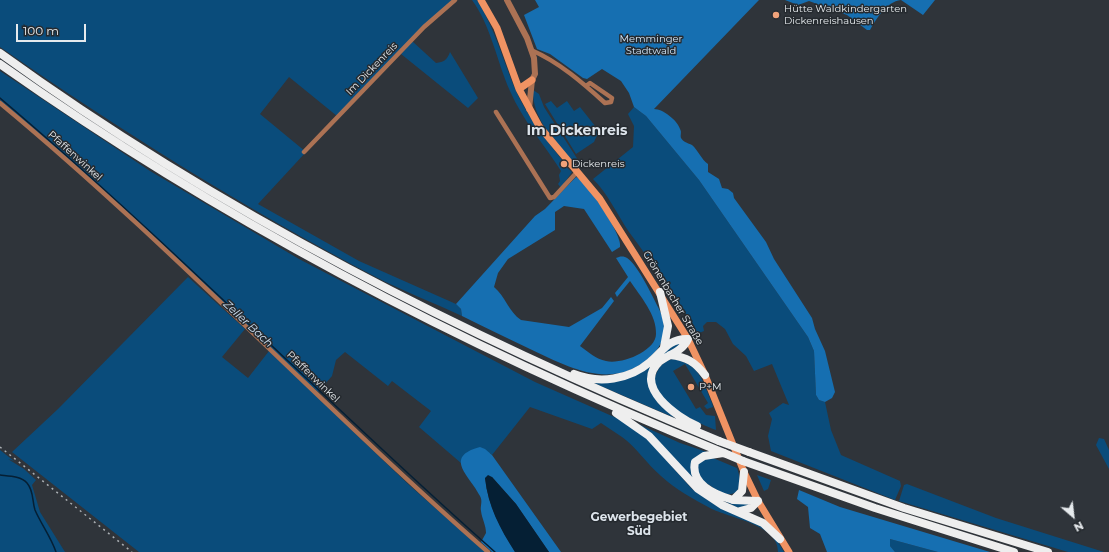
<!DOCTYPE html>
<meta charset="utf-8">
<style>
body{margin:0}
#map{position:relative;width:1109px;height:552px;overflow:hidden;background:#2f343a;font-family:Montserrat,sans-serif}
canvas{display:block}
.north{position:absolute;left:1053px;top:496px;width:40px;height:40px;-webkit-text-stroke:3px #252a2f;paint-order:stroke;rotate:152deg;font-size:11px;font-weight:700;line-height:16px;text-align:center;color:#e6eaed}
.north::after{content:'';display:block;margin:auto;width:14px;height:18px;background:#e6eaed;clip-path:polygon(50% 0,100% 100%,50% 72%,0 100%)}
.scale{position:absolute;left:16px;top:24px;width:70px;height:18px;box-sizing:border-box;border:2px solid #e6eaed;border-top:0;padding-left:5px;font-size:12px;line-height:14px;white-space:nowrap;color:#e6eaed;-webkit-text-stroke:3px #252a2f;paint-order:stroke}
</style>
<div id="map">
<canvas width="1109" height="552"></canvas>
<div class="north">N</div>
<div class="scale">100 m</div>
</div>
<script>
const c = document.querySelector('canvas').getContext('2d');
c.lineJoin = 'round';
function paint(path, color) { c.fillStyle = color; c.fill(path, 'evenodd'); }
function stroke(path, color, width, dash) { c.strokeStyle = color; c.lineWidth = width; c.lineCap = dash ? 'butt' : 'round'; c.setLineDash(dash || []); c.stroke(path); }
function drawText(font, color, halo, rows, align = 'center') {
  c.font = font + ' Montserrat,sans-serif'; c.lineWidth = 3; c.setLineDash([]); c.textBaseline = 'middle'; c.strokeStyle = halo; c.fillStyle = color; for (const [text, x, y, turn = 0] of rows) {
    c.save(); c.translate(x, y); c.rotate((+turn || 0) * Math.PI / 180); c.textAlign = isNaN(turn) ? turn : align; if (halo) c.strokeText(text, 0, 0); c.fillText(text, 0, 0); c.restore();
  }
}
paint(new Path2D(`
 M0,0H453L337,116L289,77L260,114L306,152L258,204L359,261L456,304L461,309L462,316C433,302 402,291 374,276C244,208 120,130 0,47Z
 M472,0H477C496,31 502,58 516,91C527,116 545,138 562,160L560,162L572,172L561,188L558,184L560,181L559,175L561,171C544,144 523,121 510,91C497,62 491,26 472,0Z
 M412,41L436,63C444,62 447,60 450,52L478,98L468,108L401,54Z
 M0,71L150,171L299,259L535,382L621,420L637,430L650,442L692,489L717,506L758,523L778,542L784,552H778C779,524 728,518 710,508C693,499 675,489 661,476C647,464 637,448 622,437C615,432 608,428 601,423L592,429L530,407L492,455L490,453L461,460V463L419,427L431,411L392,381L388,386L345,352L336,360L332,376L318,392L42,136L0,100Z
 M533,90L539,94L544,107L578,160L577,161H572C555,140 532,119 533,90Z
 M551,101L557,108L567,101L574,111L580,107L599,131L594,142L576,154L545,104Z
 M634,107L646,116L699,180L808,337L814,351L816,395L819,400L825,402L831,430L841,455L900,481L901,486L895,500L771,451L768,436L772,419L769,413L783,403L789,405L772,364L754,371L746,356L733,344L725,329L716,322H707L703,326L704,331L697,334C678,297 653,265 629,232C617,214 608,194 593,179L633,147L634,126L628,114Z
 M188,277L245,329L222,357L248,378L269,351L408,484L485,552H139L12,452L58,409Z
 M676,343L682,344L660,358L650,390L658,403L675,418L594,383L615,382Z
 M673,359C700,364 702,380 712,403L713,407L707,409L704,406L708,403L685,364L673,371L696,409L700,407L706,415L715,416L716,430C697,423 643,398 657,372C661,365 664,361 673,359Z
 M636,423L680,443L707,452L691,469L694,479L700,486L754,503L741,508L736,507L704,491Z
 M1099,438L1104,439L1109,450V469L1096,445Z
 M0,450L14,461L8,459L24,469L36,480L32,485L40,512L65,552H0Z
 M713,458L737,468C746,493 732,502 711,486C708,484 702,481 700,479C698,476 698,470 697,466L700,461Z
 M757,475L771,480L768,489L764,491Z
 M907,484L996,518L1104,552H1068L899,501L904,485Z
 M890,539L938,552H895L890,546Z`), '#0a4c7b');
paint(new Path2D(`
 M535,0H759L654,109C663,109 677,120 680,129C682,132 680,135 681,138C683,142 688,143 692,145C698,150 701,159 708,164V172L719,179L722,188L728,189L733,193L734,198L766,242L774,259L812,318L815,329L825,351L835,392L832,398L825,402L819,400L816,395L814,351L808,337L699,180L646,116L634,107L629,93L621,81L602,69L587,79L583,78L550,54L537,49L524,15L539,7Z
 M785,0H901C886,2 877,18 870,30H867L847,15L809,1L798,5Z
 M901,0H935L923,15Z
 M576,177C587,182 624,237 620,247L612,252L584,209L564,206L555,212V230L508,259L498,273L494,287C505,296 509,312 521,320L569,327L602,308L611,297L614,301L580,346C588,352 596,359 606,361C621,365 656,351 656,334C657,315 640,296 630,281L617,297L615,293L628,277L616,258C619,257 621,256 625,257C636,261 652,295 658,307C666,321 667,339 655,352C617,393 572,369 530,349C507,338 484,327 462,316L461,309L456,304L535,216L545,209Z
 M480,447L485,449L492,455L561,552H549L516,504L492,477L485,478C488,506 501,529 515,552H492L481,542L486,533C486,525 482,519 481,511C480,506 483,501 480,496C471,477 442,457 480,447Z
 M799,490L840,507L990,552H938L890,539V546L895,552H827L820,534L810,528L808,507L797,499Z`), '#166fb1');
paint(new Path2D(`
 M488,475L492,477L516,504L549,552H515C500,529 488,506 485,478Z`), '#051f34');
stroke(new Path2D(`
 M0,98C171,243 327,404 495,552
 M0,475C8,476 21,476 27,483C34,491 32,501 35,510C41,524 51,537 56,552`), '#051f34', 1.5);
stroke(new Path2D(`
 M531,50C559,62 583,83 605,103L611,102L612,98L590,83L586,86
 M0,103C170,244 322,407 488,552
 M496,112L550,198L554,197L577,172
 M304,152L424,27L455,0`), '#ac7254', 4.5);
stroke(new Path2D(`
 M507,0L527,38L534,58L535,74L532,80L529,109`), '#ac7254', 6);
stroke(new Path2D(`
 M481,0L497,28L519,89L539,126L600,199L688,339L705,375L744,472L758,501L789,552
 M519,89L532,80`), '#f09363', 7);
stroke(new Path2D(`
 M0,53C221,213 467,337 719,441
 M0,64C225,223 470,350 724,453
 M660,292L668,326L664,347
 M670,355C687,357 695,362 705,375
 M574,374C599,384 629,380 650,362C662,352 669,338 688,339C682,352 669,354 659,362C633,387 677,417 697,426
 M616,413L649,436L698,489L722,505L763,523L780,539
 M749,452L904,508L1048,552
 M723,453L704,456L695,462C690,484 716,495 733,500L742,491L744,472
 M743,461L875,508L1014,552
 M733,500L758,501
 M740,511L751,508L758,501`), '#eee', 8);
stroke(new Path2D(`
 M0,447L132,552`), '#abb0b4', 1.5, [2, 4]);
stroke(new Path2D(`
 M719,441L749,452
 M724,453L743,461`), '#eee', 8);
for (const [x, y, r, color] of [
 [776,15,4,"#f0a27a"],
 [564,164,4,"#f0a27a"],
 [691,387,4,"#f0a27a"]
]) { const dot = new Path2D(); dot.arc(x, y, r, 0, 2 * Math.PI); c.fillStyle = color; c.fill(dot); stroke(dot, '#252a2f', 1.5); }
drawText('10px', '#e6eaed', '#252a2f', [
 ["Hütte Waldkindergarten",784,9],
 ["Dickenreishausen",784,21],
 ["Dickenreis",572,164],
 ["P+M",699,387]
], 'left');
drawText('10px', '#d3e6f8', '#252a2f', [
 ["Memminger",651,39],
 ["Stadtwald",651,51]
]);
drawText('10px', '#e6eaed', '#252a2f', [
 ["Im Dickenreis",372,69,-46],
 ["Pfaffenwinkel",75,156,42],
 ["Grönenbacher Straße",673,298,59],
 ["Pfaffenwinkel",313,377,44]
]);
drawText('italic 11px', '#cee1f3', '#252a2f', [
 ["Zeller Bach",248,324,43]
]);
drawText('bold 12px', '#dde4eb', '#252a2f', [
 ["Gewerbegebiet",639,517],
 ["Süd",639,531]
]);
drawText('bold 14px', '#dde4eb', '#252a2f', [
 ["Im Dickenreis",577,131]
]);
</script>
